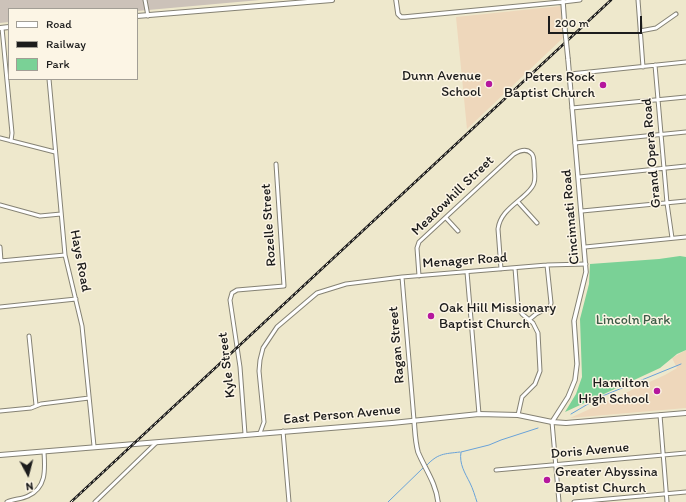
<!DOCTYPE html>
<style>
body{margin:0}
#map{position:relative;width:686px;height:502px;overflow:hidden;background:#eee8cc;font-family:Itim,sans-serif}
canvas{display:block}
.legend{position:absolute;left:8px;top:8px;width:130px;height:72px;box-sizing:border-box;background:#fcf5e5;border:1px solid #a29e95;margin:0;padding:5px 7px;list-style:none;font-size:12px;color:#1c1c1c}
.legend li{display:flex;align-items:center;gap:8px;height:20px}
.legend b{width:20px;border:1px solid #a29e95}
.north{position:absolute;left:8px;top:454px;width:40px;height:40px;-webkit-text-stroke:3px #fcf5e5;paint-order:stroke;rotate:173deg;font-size:11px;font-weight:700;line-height:16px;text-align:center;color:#1c1c1c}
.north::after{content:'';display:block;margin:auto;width:14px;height:18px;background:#1c1c1c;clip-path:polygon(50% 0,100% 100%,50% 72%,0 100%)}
.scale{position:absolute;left:548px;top:16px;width:94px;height:18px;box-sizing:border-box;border:2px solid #1c1c1c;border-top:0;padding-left:5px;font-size:12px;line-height:14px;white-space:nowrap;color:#1c1c1c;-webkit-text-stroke:3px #fcf5e5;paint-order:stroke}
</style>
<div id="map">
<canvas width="686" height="502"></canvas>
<ul class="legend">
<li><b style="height:5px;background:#fff"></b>Road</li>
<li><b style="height:5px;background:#1c1c1c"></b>Railway</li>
<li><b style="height:11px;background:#7ad196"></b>Park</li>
</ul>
<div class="north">N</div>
<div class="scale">200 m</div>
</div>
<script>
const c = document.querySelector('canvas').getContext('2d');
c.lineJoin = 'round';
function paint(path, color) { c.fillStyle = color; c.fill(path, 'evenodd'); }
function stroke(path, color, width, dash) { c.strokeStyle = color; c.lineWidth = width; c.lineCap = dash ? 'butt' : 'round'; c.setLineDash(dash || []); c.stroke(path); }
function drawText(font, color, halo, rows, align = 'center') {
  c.font = font + ' Itim,sans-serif'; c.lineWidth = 3; c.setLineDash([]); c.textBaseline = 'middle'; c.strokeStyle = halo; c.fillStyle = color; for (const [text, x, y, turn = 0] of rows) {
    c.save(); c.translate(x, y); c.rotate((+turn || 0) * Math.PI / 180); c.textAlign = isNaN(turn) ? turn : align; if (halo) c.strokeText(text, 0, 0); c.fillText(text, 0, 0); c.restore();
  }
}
paint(new Path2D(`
 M561,6L563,38L467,129L456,17Z
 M686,350V408L570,418L665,375L677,368L672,358Z`), '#eed7bb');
paint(new Path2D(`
 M0,0H260L137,11V9H9V22L0,23Z`), '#ccc2b9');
paint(new Path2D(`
 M680,256L686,257V350L677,354L660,368L565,412L576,394L582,377L580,319L589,284L590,264L659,259Z`), '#7ad196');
stroke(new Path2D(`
 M571,414L600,397L681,364
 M426,466C438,453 444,454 460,452
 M388,502L423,468
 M477,502C475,496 473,489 470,483C465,473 459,464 461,452L489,445L501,440L538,428`), '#69a2d8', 1);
const minor = new Path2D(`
 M145,0L148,16
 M563,0V2L580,0
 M638,0L643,67
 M2,28L12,133L11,141
 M640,31L656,28L676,14
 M655,65L667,203L672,238
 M570,74L686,62
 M49,79L65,255L82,326L94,446
 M572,108L686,97
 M0,138L55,152
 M575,143L686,132
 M579,177L686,166
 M518,202L537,223
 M0,205L40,216L61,214
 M582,211L686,201
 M446,218L458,231
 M0,247L1,261
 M585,247L686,237
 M0,261L65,255
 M515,268L518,307L522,314L533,323L538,333L540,371L535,384L522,397L518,415
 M467,272L479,414
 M419,276L417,248L419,242L514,154C519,151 526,148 531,153C534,155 534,160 534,164C534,170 536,177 534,183C533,187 530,190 527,193C516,204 500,212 498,229L501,269
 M402,277L414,420
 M0,307L76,299
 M530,319L536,314L550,307L551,303L547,265
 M29,336L36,405
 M0,411L31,408L41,404L89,398
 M660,415L667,502
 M552,422L559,502
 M283,431L289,502
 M260,433L264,422L259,371L260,360L263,348L277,327L317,293L346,284L402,277L547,265L586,264
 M245,434L240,367L230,300L232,293L237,290L284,286L276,164
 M496,470L686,453
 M7,502C14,499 22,499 28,496C47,487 45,469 44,452
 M95,502L156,443
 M574,502L686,492`);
const tertiary = new Path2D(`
 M396,0L398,14L401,17H405L563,2L565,30
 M414,420C415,431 415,441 418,452C425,469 436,483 438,502
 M552,422L568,397L575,380L577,364L574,321L586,272L568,59`);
const secondary = new Path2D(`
 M137,16L332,0
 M0,28L9,27
 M0,455L392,423L479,414L518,415L552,422L566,423L686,413`);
stroke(minor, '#858274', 5);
stroke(tertiary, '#858274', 5.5);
stroke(secondary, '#858274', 6);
stroke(minor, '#fff', 3);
stroke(tertiary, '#fff', 3.5);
stroke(secondary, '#fff', 4);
const rail = new Path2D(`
 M71,502L611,0`);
stroke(rail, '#1c1c1c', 2.5);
stroke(rail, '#fcf5e5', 1, [3]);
const tertiaryBridge = new Path2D(`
 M565,30L568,59`);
stroke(tertiaryBridge, '#858274', 5.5, []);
stroke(tertiaryBridge, '#fff', 3.5);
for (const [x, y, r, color] of [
 [489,84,4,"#b5179e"],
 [603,85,4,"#b5179e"],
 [431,316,4,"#b5179e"],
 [657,391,4,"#b5179e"],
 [547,480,4,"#b5179e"]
]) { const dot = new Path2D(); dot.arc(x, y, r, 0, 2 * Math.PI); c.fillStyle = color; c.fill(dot); stroke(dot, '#fcf5e5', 1.5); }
drawText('14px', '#1c1c1c', '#fcf5e5', [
 ["Dunn Avenue",481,76],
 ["School",481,92],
 ["Peters Rock",595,77],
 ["Baptist Church",595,93],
 ["Oak Hill Missionary",439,308,"left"],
 ["Baptist Church",439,324,"left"],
 ["Hamilton",649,383],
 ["High School",649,399],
 ["Greater Abyssina",555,472,"left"],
 ["Baptist Church",555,488,"left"]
], 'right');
drawText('14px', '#1c1c1c', '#fcf5e5', [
 ["Grand Opera Road",652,153,-95],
 ["Meadowhill Street",453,196,-44],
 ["Cincinnati Road",571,217,-95],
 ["Rozelle Street",269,225,-94],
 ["Hays Road",80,261,79],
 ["Menager Road",465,261,-4],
 ["Ragan Street",397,345,-95],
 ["Kyle Street",227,365,-97],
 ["East Person Avenue",342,415,-5],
 ["Doris Avenue",590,451,-5]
]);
drawText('14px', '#3d5b47', '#fcf5e5', [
 ["Lincoln Park",633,320]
]);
</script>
